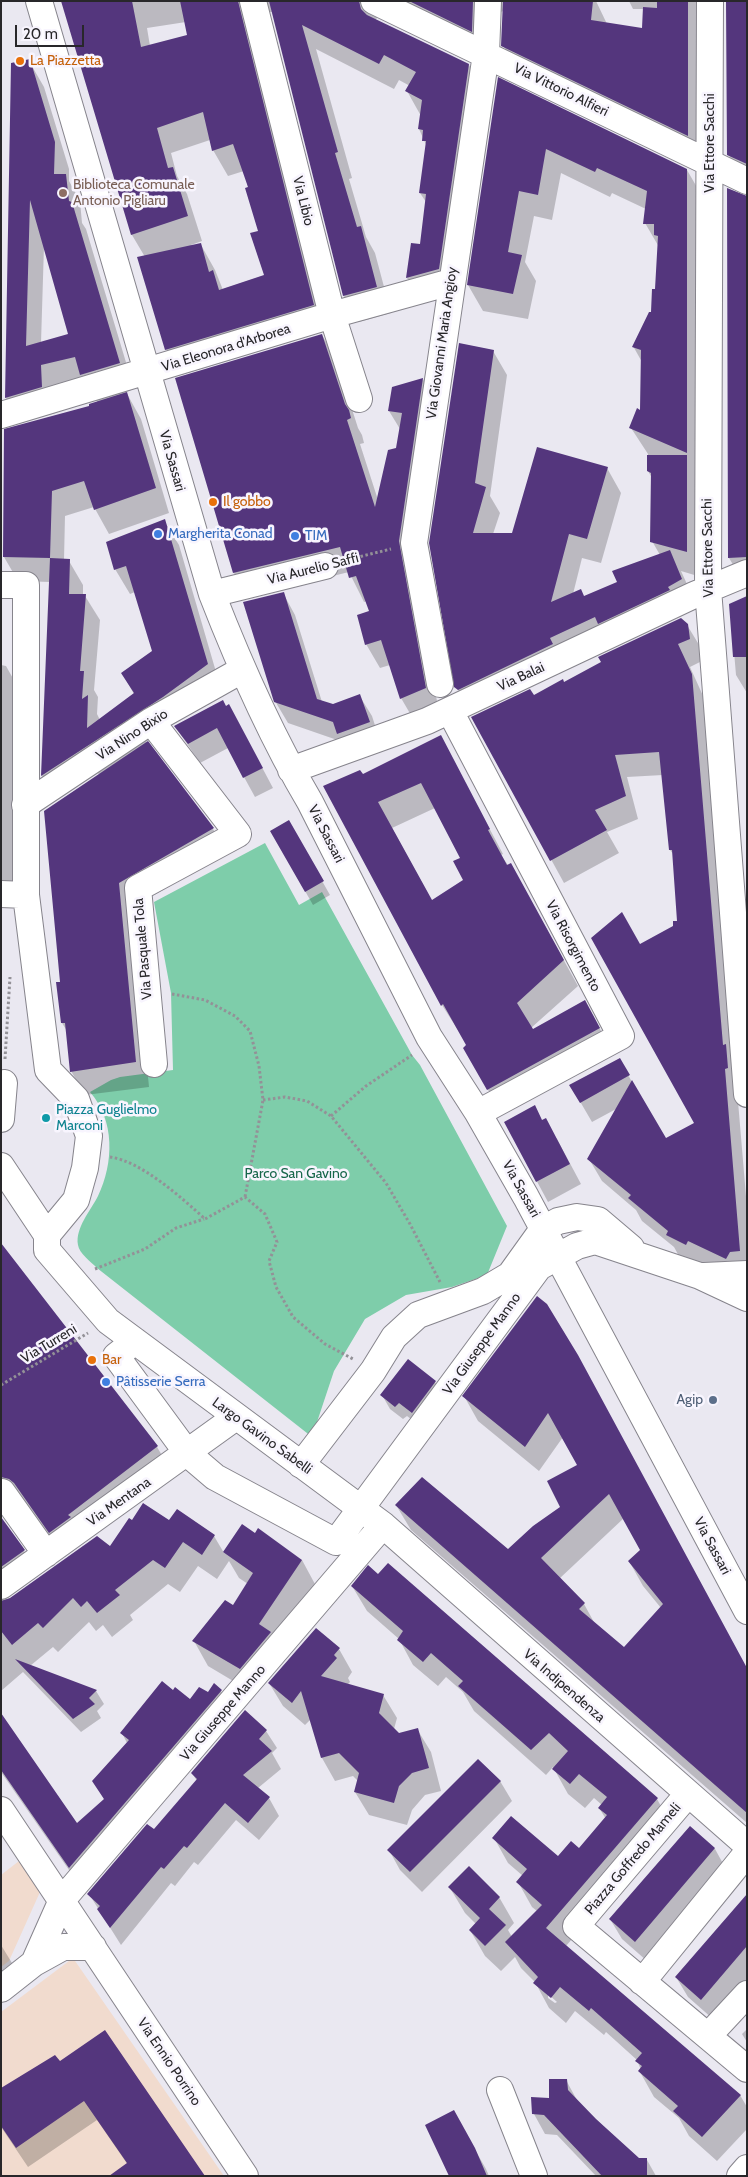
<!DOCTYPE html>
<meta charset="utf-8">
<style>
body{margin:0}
#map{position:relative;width:748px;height:2177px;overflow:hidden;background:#eae8f1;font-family:Cabin,sans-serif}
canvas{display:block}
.frame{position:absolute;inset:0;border:2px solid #28272a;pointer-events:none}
.scale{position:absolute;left:15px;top:25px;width:69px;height:22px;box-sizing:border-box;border:2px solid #28272a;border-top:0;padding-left:6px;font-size:15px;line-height:18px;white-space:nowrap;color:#28272a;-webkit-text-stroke:4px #f8f5fe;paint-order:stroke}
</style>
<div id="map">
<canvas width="748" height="2177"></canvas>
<div class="frame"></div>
<div class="scale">20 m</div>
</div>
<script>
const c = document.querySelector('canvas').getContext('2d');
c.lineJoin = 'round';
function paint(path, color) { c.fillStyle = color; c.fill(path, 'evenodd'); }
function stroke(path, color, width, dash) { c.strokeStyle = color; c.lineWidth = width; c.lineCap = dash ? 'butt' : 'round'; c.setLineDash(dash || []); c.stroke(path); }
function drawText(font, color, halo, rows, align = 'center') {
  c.font = font + ' Cabin,sans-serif'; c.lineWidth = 5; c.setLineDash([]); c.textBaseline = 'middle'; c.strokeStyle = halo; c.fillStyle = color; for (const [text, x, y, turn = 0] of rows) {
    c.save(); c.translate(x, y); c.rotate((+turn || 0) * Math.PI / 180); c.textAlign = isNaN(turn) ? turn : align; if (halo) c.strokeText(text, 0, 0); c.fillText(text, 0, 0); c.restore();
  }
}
paint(new Path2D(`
 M19,1861L40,1892L9,1961L1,1967V1875Z
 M73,1958L224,2176H1V2012Z`), '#f1dbce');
paint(new Path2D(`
 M265,843L299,905L322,892L412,1055L420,1065L507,1226L487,1275L452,1287L406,1295L365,1319L334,1371L312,1437L97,1268C91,1262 79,1253 78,1245C75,1228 91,1210 98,1196C114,1163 115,1120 90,1092L111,1080L120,1077L173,1070L171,993L154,902Z`), '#7ecdaa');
paint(new Path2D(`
 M62,1H596L607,24L643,29L645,9H633L629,1H702V160L518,71L503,45L504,11L496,13L486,56L381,14L375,20L469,65L483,91L453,295L422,304L407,278L412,244L421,245L426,202L420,193L427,147L419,129L421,116L407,91L410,86L399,80L394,89L316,49L352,178L349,179L366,237L375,253L391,313L359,322L344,296L273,12H264L328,330L181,375L166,349L145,257L132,235ZM186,22L188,36L150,46L147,28ZM210,140L213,150L228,176L244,171L259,232L266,276L223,290L215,270L201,245L192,247L191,245L202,241L187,194L177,176L171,153Z
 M747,1V182L743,180L728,154Z
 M29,61L44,87L69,169V181L80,201L82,223L86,229L134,389L126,392L141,419L169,513L109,534L94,507L65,516L64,560L69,561L83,585V595L85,596L100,620L94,690L98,697L97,714L100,720L134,694L122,673L153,652L135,592L130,594L115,569L164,521L179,545L221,689L146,742L213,829L227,853L132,908L149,1087L85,1095L71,1071L67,1031L62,1023L61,983L99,775L98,773L56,800L42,776L50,582L18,581L4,557L91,407L98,403L86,384L55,391L56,413L21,423L6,398L12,64ZM44,246L70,335L41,343Z
 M499,79L687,170L702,196L701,577L681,571L696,604L470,711L456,686L430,543L493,351L507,375L490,496L500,513L493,534L513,535L607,468L621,493L601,563L582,558L573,594L584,598L618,583L660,555L652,541V478L648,471V454L631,428L642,411V362L633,346L652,313L656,290L659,247L645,223L646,209L612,193L610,197L561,173L552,220L534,216L525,262L536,281L528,319L483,311L468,285Z
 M747,197V583H744L729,558Z
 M322,335L336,359L358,428L362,435L364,443L360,444L378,500L397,449L400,429L389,411L423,379L436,403L412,566L439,712L415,722L401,698L390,665L380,668L366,644L371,612L367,601L364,602L349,572L248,597L234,573L176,379Z
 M283,593L295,615L322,702L333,705L359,695L372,716L381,744L343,742L288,723L275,701Z
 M747,598V693L736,675L730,605Z
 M687,625L701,648L702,661L690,667L704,698L747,1208V1274L739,1281L701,1262L699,1267L680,1258L674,1247L642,1221L636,1210L602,1181L589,1159L618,1108L592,1122L571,1086L619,1059L665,1140L695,1123L640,946L674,927L678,922L674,855L670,850L663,775L627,777L638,819L607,832L619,853L564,883L473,717L534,697Z
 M1,665L6,666L20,691L13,902L1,901Z
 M175,726H240L273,788L255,797L228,748L200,763Z
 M454,762L503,854L501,855L525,890L578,986L531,1028L532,1031L599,1027L613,1054L502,1114L464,1048L468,1046L442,1005L362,775ZM435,808L462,858L465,881L432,901L392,828Z
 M288,821L330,895L313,905L271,831Z
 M542,1121L557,1139L581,1184L548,1202L505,1122Z
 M1,1245L157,1447L172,1472L82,1540L84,1543L65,1557L30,1508L24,1504L2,1512L1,1518Z
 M537,1298L747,1669V1823L411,1530L396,1505L508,1551L562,1507L579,1466L563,1437L539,1471L478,1421L464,1396ZM624,1518L641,1550L629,1561L643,1586L661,1608L625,1649L595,1624L584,1604L559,1579Z
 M435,1382L443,1395L420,1426L407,1416L403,1419L390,1409L382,1395Z
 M1,1519L24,1551L38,1576L4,1601L111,1548L132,1521L169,1522L214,1536L224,1553L302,1560L316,1586L255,1694L208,1666L194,1641L233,1607L248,1584L239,1578L229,1561L217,1579L198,1566L180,1592L168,1584L130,1615L133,1620L112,1637L103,1625L96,1631L89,1622L58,1652L53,1647L30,1666L96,1691L104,1704L97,1711L101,1718L81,1732L23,1672L1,1691Z
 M352,1586L657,1799L671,1824L566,1946L740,2095L747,2107V2129L717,2161L689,2136L679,2118L654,2097L640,2072L641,2070L637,2060L606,2032L604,2035L575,2011L566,2023L549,2008L535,1982L521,1968L515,1957L501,1971L485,1956L470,1930L476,1924L465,1913L450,1888L499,1897L514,1923L508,1930L512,1937L537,1911L532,1907L518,1882L523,1876L508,1863L494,1838L558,1857L579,1850L606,1819L599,1808L602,1805L594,1798L585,1808L568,1794L553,1767L546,1775L474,1711L463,1692L446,1677L438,1686L413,1665L399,1639L367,1611ZM548,1994L557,2002L555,2003L548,1998Z
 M339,1649L352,1672L348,1678L350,1682L347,1685L383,1695L397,1718L394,1729L399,1734L417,1729L431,1752L441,1791L425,1795L412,1810L407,1825L369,1815L355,1792L358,1781L353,1776L335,1781L322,1758L311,1719L305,1725L283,1706L269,1683Z
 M221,1691L236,1717L85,1893L1,1772V1715L77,1825L105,1801L94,1781L127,1743L122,1733L173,1692L190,1700Z
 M245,1712L266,1731L277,1748L272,1753L281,1769L258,1788L269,1798L279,1816L259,1840L236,1820L198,1865L194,1862L175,1886L171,1883L121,1945L89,1894L154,1831L197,1781L192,1773Z
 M500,1781L512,1801L422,1892L400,1870L389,1850Z
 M690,1828L715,1849L726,1869L647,1961L622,1939L610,1919Z
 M747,1896V1979L713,2019L688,1997L676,1977Z
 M1,1945L12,1963L1,1971Z
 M747,2029V2042L742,2034Z
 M59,2062L203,2176L128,2165L97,2120L28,2167L1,2127V2090L23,2075L24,2077Z
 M566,2080L578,2102L638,2159L647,2160L656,2176H596L557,2135L545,2134L534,2114L551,2099Z
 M453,2111L486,2169L489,2176H451Z`), '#0003');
paint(new Path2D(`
 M61,1H132L141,47L187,35L180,1H238L314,305L165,350L137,257L201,243L209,272L213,270L219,290L264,275L250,233L258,231L245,188L248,187L233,144L212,151L203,112L157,128L168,168L173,167L188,216L131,235Z
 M269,1H359L361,9L367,15L469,64L439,269L406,278L411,243L420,244L426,194L419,193L426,141H422L423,130L418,129L422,100L405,91L416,72L384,55L379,64L302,25L338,152L335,153L357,227L361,226L377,287L343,296Z
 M409,1H473L472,32Z
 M503,1H593L591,20L642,28L643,7L657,8V1H688V136L501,46Z
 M726,1H747V164L727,155Z
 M30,59L55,142L54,174H66L69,201L72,202L120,363L80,375L75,357L41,365L42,387L5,398L11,63ZM30,200L68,334L26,346Z
 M498,77L687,169V453L629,428L637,408L640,410L641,350L632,347L649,312H651L652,289H655L658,236L654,235V224H643L647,191L597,168L595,172L546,149L538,195L519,191L508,252L522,255L513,294L467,285Z
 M727,188L747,196V557L728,558Z
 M322,334L345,404L349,410L351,418L347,420L375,507L388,450L396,448L402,413L388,411L392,387L423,378L399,541L426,688L400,699L381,640L365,645L357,615L369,611L356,576L349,578L340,547L233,573L175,378Z
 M459,343L494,350L475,483L486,487L473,533H512L537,447L608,467L587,539L569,534L551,602L581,589L584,596L617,582L612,571L670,550L682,579L668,587L670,590L598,624L595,617L550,638L553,644L458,690L454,687L429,543Z
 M127,392L156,488L94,510L84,481L52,491L50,558L70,559L69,594H86L80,671H84L82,699L88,695L87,728L134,693L121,673L152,651L126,566L114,570L106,542L165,519L208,664L163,697L41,776L50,558L3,557L4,429L89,406V404Z
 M647,455H687V552L650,542L651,473L647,471Z
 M284,592L317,699L333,704L360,694L370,722L337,734L333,722L274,702L243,602Z
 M747,596V657H733L729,604Z
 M681,618L688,624L690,639L678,644L692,674L723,1045L726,1044L728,1068L725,1069L740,1251L730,1252L726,1259L688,1241L686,1245L666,1235L668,1231L628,1198L631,1195L587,1159L632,1080L666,1138L694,1123L591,938L622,912L640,944L673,926V921H677L672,850H669L659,752L615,755L626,796L595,810L607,830L550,861L471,717L530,689L534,695L563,679L564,682L601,662L598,657Z
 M223,700L226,706L229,704L263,768L243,778L217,728L188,744L174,726Z
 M441,735L490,829L488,830L507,865L511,863L564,960L517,1003L533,1029L585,1000L600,1028L487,1090L463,1048L466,1045L443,1004L441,1006L323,786L360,770L363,774ZM421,783L460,858L453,861L463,880L432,900L378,802Z
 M148,741L214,828L119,883L136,1062L70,1072L65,1023H61L56,982H60L44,811Z
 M289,820L324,881L305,892L270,831Z
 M620,1058L630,1075L580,1103L569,1085Z
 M535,1105L542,1120L546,1118L570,1164L536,1182L504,1122Z
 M1,1243L158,1446L68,1515L71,1517L49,1533L14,1483L9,1479L1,1477Z
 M537,1296L547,1304L578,1355L747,1668V1813L395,1505L422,1477L508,1549L533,1526L560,1507L547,1481L577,1465L548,1413L525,1447L462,1396ZM609,1494L640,1550L628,1561L663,1604L624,1647L579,1609L585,1603L541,1558Z
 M408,1359L436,1381L412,1413L399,1403L395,1407L380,1395Z
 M143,1503L169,1520L177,1509L215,1535L202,1555L183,1542L165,1568L153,1560L115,1590L120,1595L97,1613L87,1601L81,1607L73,1598L43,1628L38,1623L12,1645L1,1631V1601L10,1598L97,1536L110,1546L129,1518L132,1520Z
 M1,1517L25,1550L1,1567Z
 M242,1524L255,1533L258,1528L302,1560L259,1624L271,1632L240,1669L192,1641L225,1600L233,1605L253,1573L223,1552Z
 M388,1563L658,1798L546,1928L741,2095L702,2137L673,2111L678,2106L638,2071L642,2066L635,2061L642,2053L591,2008L589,2011L560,1987L551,1998L533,1983L538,1977L505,1942L542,1905L516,1882L527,1869L492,1838L511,1816L558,1856L571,1841L579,1848L607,1815L598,1808L607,1797L579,1774L570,1784L552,1769L568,1751L549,1733L531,1750L458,1686L463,1681L431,1653L423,1662L397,1640L403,1631L351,1586L368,1565L378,1574Z
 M316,1628L340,1648L334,1655L337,1658L321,1676L384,1694L379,1713L399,1733L418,1728L429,1768L412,1773L399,1786L394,1803L354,1792L359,1773L339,1753L321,1758L301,1691L292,1703L268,1683Z
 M15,1659L97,1690L89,1698L95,1704L73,1719Z
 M162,1681L173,1690L175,1687L190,1699L199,1687L208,1692L214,1683L222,1690L69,1868L1,1770V1713L77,1823L104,1799L92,1781L129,1740L120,1733Z
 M245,1710L267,1730L259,1739L272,1751L243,1775L270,1797L248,1823L225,1803L187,1848L184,1846L164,1869L161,1867L110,1928L97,1909L100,1906L87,1894L147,1824L154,1829L197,1779L191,1773Z
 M478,1759L501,1781L410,1872L387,1850Z
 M690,1826L715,1848L635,1942L609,1919Z
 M469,1866L500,1897L489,1909L506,1925L485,1946L469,1930L480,1918L448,1887Z
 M747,1894V1946L701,2000L675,1977Z
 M105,2030L205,2176H109L127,2163L84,2101L16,2148L1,2126V2088L55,2055L60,2061Z
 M549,2079H567L568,2090L596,2119L639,2158H647V2176H602L544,2115L532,2114L531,2097L549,2098Z
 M454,2110L475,2148L487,2176H449L425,2125Z`), '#54367d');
const minor = new Path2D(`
 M39,1L212,594C240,666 271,736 310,802L429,1037L478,1113L526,1197L747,1611
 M253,1L332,315L359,399
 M374,1L747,181
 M710,1L708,589L747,1094
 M1,415L332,315L451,282
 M1,585H26V895L48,1070L76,1099L89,1136L85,1168L76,1200L47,1235
 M212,594L325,566
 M440,684L414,543L486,54L488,1
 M450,711L621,1036L478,1113
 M151,721L238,834L138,888L154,1064
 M291,770L427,721L694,595L747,573
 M25,805L151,721L242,670
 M1,894L26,895
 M1,1119L4,1083
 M1,1166L47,1235
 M47,1235V1250L108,1321L383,1525L747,1845
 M704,1276L747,1274
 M135,1341L116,1356L188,1454L215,1477L336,1542L539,1267L577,1246L595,1241L700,1276L747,1298
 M301,1465L373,1371L394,1337L418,1315L483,1291L510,1275L543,1229L558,1221L577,1217L598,1220L631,1248
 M2,1492L46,1554
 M1,1586L236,1417
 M688,1794L576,1926L747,2069
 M1,1810L245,2176
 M34,1963L63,1947H93
 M642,1982L747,1853
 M1,1989L34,1963L62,1900L383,1525
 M708,2036L747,1994
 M500,2090L534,2176
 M740,2176L747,2168`);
stroke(minor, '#86848c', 28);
stroke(new Path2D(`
 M346,560L391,549
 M172,994L205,1000L235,1016L250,1031L259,1066L263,1100L245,1197
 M5,1059L10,977
 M263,1100L285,1097L307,1101L331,1116L386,1183L410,1224L440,1282
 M331,1116L366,1086L412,1055
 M110,1157C141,1161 182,1198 205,1219L245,1197L265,1214L277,1242L269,1261L276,1287L293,1317L325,1344L353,1359
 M95,1269L145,1249L176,1228L204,1219
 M1,1385L88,1333`), '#939197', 3, [2.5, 2.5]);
stroke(minor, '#fff', 26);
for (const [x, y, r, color] of [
 [20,61,5,"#e8710a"],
 [63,193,5,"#8d6e63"],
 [213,502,5,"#e8710a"],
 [158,534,5,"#3f7fe0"],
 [295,536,5,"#3f7fe0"],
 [46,1118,5,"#0f9aa8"],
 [92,1360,5,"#e8710a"],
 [106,1382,5,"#3f7fe0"],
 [713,1400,5,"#5c6f8a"]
]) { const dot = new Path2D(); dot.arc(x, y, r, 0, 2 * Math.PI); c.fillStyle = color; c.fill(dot); stroke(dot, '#f8f5fe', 2); }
drawText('14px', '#c56008', '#f8f5fe', [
 ["La Piazzetta",30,61],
 ["Il gobbo",223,502],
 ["Bar",102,1360]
], 'left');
drawText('14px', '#28272a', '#f8f5fe', [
 ["Via Vittorio Alfieri",561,90,26],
 ["Via Ettore Sacchi",710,143,-90],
 ["Via Libio",303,201,76],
 ["Via Giovanni Maria Angioy",442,343,-82],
 ["Via Eleonora d'Arborea",226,348,-17],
 ["Via Sassari",172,461,74],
 ["Via Ettore Sacchi",708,548,-91],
 ["Via Aurelio Saffi",313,569,-14],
 ["Via Balai",521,677,-25],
 ["Via Nino Bixio",132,735,-33],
 ["Via Sassari",326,834,63],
 ["Via Risorgimento",573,946,62],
 ["Via Pasquale Tola",143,949,-95],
 ["Via Sassari",521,1189,61],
 ["Via Turreni",49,1344,-31],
 ["Via Giuseppe Manno",482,1344,-54],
 ["Largo Gavino Sabelli",262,1436,36],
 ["Via Mentana",119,1502,-35],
 ["Via Sassari",712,1546,62],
 ["Via Indipendenza",564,1686,41],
 ["Via Giuseppe Manno",223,1713,-49],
 ["Piazza Goffredo Mameli",633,1859,-50],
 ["Via Ennio Porrino",169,2062,56]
]);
drawText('14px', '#785e54', '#f8f5fe', [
 ["Biblioteca Comunale",73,185],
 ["Antonio Pigliaru",73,201]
], 'left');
drawText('14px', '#366cbe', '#f8f5fe', [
 ["Margherita Conad",168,534],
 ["TIM",305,536],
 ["Pâtisserie Serra",116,1382]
], 'left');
drawText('14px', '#0d838f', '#f8f5fe', [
 ["Piazza Guglielmo",56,1110],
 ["Marconi",56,1126]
], 'left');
drawText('14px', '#16664a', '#f8f5fe', [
 ["Parco San Gavino",296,1174]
]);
drawText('14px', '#4e5e75', '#f8f5fe', [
 ["Agip",703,1400]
], 'right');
</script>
